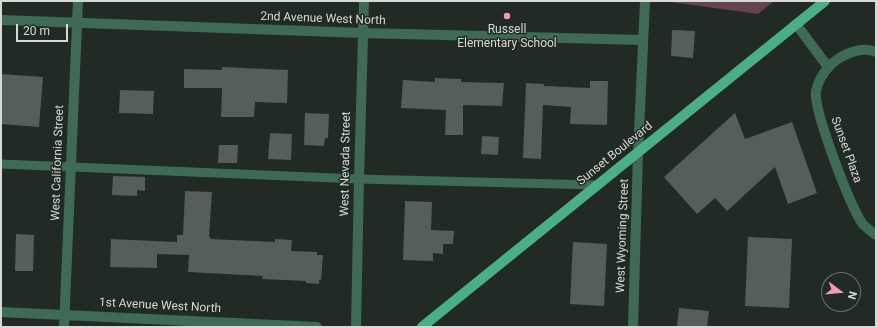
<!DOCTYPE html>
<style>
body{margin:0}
#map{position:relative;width:877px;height:328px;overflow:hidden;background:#222a26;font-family:Roboto,sans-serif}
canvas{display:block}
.frame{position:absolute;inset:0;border:2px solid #d5dad7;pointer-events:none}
.north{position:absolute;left:821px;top:272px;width:40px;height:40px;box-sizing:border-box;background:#222a26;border:1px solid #6a706d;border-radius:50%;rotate:106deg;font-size:11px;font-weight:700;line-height:16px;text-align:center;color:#d5dad7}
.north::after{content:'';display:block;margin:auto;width:14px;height:18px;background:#f09ab6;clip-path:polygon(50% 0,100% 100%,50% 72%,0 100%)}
.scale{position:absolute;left:16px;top:24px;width:52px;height:18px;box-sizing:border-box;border:2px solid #d5dad7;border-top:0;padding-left:5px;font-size:12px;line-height:14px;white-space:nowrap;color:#d5dad7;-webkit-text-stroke:3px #222a26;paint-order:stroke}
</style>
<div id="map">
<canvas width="877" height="328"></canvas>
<div class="frame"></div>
<div class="north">N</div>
<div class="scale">20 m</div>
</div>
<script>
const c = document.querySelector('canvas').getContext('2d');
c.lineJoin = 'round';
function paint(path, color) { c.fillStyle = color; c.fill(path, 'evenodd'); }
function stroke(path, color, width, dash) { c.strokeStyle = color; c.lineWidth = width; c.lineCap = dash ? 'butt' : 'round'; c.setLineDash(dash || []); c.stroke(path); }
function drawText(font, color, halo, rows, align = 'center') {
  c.font = font + ' Roboto,sans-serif'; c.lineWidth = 3; c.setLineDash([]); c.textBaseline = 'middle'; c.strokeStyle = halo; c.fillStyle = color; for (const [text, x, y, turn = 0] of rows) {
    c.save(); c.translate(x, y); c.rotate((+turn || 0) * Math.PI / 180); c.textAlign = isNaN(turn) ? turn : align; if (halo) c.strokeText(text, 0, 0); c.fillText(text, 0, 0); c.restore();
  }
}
paint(new Path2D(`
 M663,1H774L758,14Z`), '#64434d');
paint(new Path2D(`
 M672,30L695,31L693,58L671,56Z
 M222,67L288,70L287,103L255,102L254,117H221L222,88H184V69L222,70Z
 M1,74L43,77L39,127L1,124Z
 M435,78L461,79V82L504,83L502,106L463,105V135H445L446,110L401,108L403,80L435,82Z
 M590,81H608L607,125L570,124L571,107L543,105L541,159L523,158L526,83L544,84V86L590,88Z
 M120,90L154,91L153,114L119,113Z
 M305,113L329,114L328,138H325L324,146L304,145Z
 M735,113L745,139L792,122L817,193L788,204L775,167L727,211L715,198L697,214L664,177Z
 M270,133L292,134L291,160L268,159Z
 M482,136L499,137L498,155L481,154Z
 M219,145H238L237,163H218Z
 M113,176L145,177V191L137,190V196L112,195Z
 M185,191L212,192L209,237H210V239L275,242V239L292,240L291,251L317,252V255H323L321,280H319V284L306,283V281L262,279L263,276L188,272L189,255L157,254V268L110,267L111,239L177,242V235H183Z
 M405,201L432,202L431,230L454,231L453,244H443V254L433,253V261L403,260Z
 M16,234L34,235L33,271H15Z
 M748,237L792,239L789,308L745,306Z
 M573,242L607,244L604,306L570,304Z
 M679,308L709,311L707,327H677Z`), '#555e59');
stroke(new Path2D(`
 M1,164L359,179L597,185`), '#3f6b56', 9);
stroke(new Path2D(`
 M1,20L363,33L643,40
 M796,24L828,67
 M876,52C864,47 852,51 841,57C829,64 819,77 816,91C813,110 850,205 862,223C866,228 871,231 876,235
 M1,312L317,327
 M64,327L78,1
 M356,327L359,179L364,1
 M633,327L638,153`), '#3f6b56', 10);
stroke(new Path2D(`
 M638,153L645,1`), '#3f6b56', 10);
stroke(new Path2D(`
 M422,327L825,1`), '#4cae84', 10);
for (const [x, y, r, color] of [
 [507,16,4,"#f09ab6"]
]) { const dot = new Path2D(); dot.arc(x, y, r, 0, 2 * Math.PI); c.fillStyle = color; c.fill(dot); stroke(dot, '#222a26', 1.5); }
drawText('12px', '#d5dad7', '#222a26', [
 ["2nd Avenue West North",323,19,2],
 ["Sunset Plaza",846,150,70],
 ["Sunset Boulevard",615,154,-39],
 ["West California Street",58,163,-88],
 ["West Nevada Street",346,164,-89],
 ["West Wyoming Street",623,236,-88],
 ["1st Avenue West North",160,306,3]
]);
drawText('12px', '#d5dad7', '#222a26', [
 ["Russell",507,30],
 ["Elementary School",507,44]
]);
</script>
